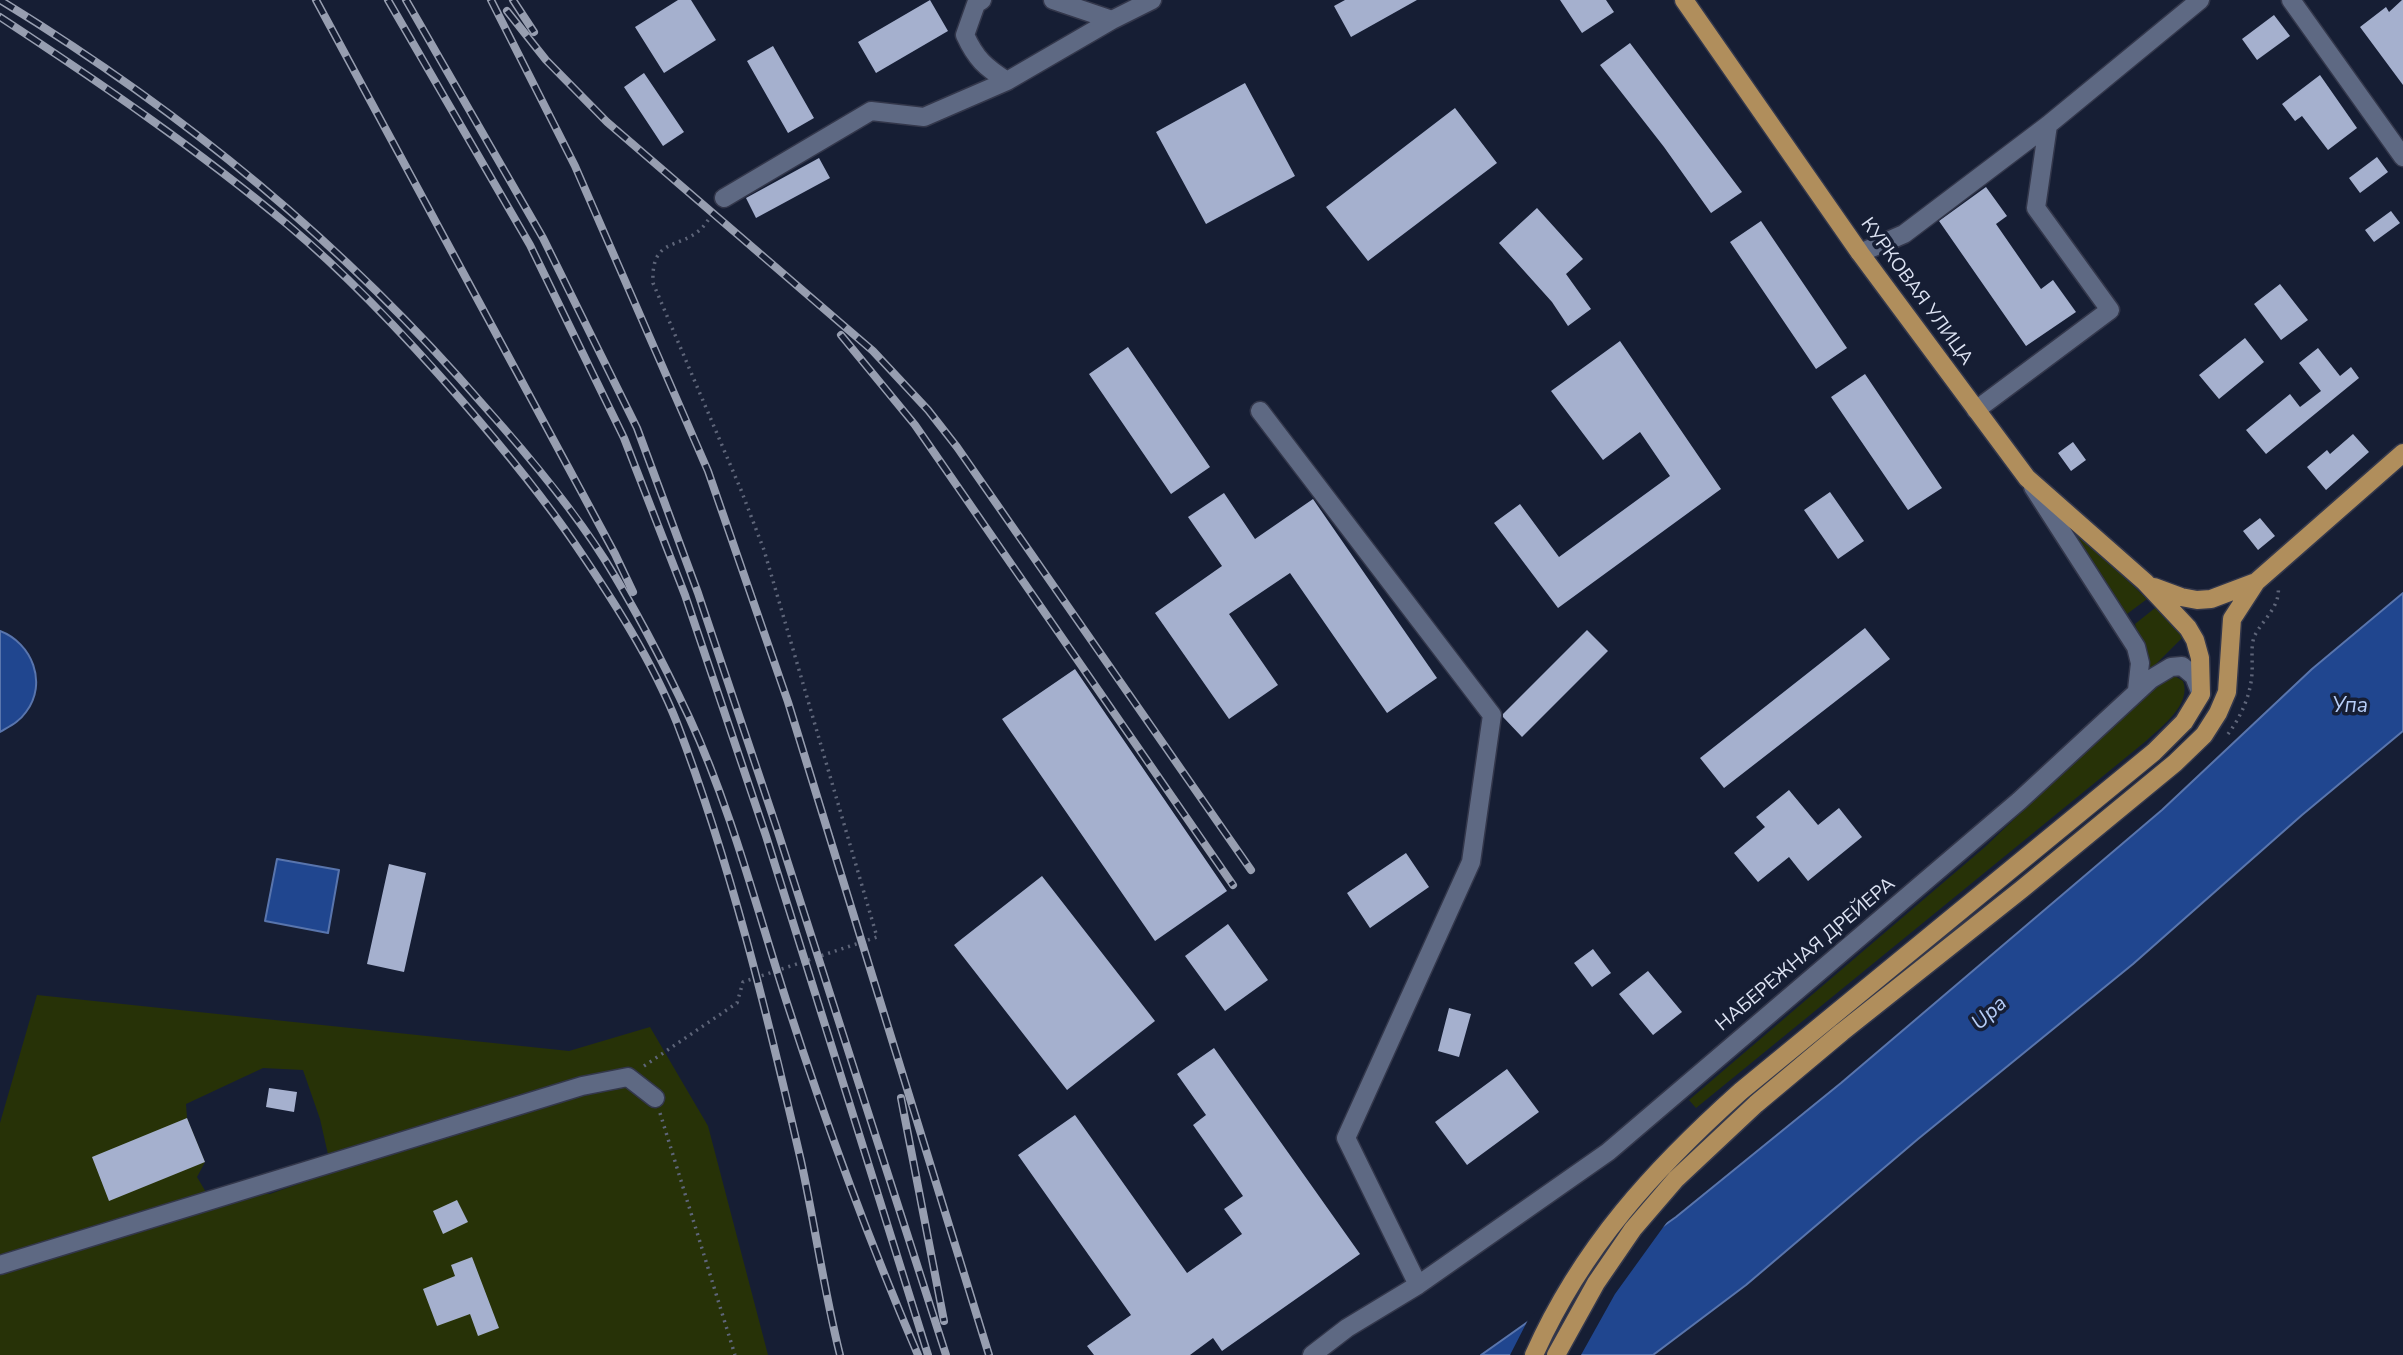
<!DOCTYPE html>
<meta charset="utf-8">
<style>
body{margin:0}
canvas{display:block;background:#161e34}
</style>
<canvas width="2403" height="1355"></canvas>
<script>
const c = document.querySelector('canvas').getContext('2d');
c.lineJoin = 'round';
function paint(path, color) { c.fillStyle = color; c.fill(path, 'evenodd'); }
function stroke(path, color, width, dash) { c.strokeStyle = color; c.lineWidth = width; c.lineCap = dash ? 'butt' : 'round'; c.setLineDash(dash || []); c.stroke(path); }
function drawText(font, color, halo, rows, align = 'center') {
  c.font = font + ' "Nunito Sans",sans-serif'; c.lineWidth = 7; c.setLineDash([]); c.textBaseline = 'middle'; c.strokeStyle = halo; c.fillStyle = color; for (const [text, x, y, turn = 0] of rows) {
    c.save(); c.translate(x, y); c.rotate((+turn || 0) * Math.PI / 180); c.textAlign = isNaN(turn) ? turn : align; if (halo) c.strokeText(text, 0, 0); c.fillText(text, 0, 0); c.restore();
  }
}
paint(new Path2D(`
 M2071,527L2147,599L2127,614Z
 M2155,608L2179,631L2182,638L2149,671L2135,624Z
 M2173,675L2183,681C2192,704 2161,727 2146,741L1696,1108L1689,1100L1985,847L2163,677Z
 M37,995L569,1051L650,1027L708,1126L768,1355H0V1123ZM263,1068L303,1070L320,1119L332,1172L270,1194H207L197,1177L205,1162L187,1118L186,1104Z`), '#273207');
const water = new Path2D(`
 M2403,593V731L2302,815L2133,964L1918,1139L1746,1285L1653,1355H1481L1676,1217L1841,1083L2162,810L2312,669Z
 M0,631C32,643 48,683 26,712C19,722 10,726 0,732Z
 M277,859L339,870L328,933L265,921Z`);
paint(water, '#20468f');
stroke(water, '#5975ad', 2);
paint(new Path2D(`
 M1672,1215L1615,1294L1581,1355H1510L1530,1316Z`), '#161e34');
paint(new Path2D(`
 M678,0H691L716,40L664,73L635,27Z
 M930,0L948,31L876,73L858,42Z
 M1345,0H1417L1351,37L1334,6Z
 M1560,0H1606L1614,12L1582,33Z
 M2402,0H2403V85L2360,27L2386,7L2389,12Z
 M2274,15L2290,36L2257,60L2242,39Z
 M1630,43L1742,192L1711,213L1664,147L1600,65Z
 M773,46L814,118L788,133L747,61Z
 M644,73L684,132L663,146L624,87Z
 M2320,75L2357,128L2328,150L2302,116L2295,121L2282,104Z
 M1245,83L1295,176L1206,224L1156,132Z
 M1455,108L1497,163L1368,261L1326,207Z
 M2377,157L2388,172L2360,193L2349,178Z
 M819,158L830,178L756,218L746,198Z
 M1986,187L2007,216L1996,224L2041,289L2053,280L2076,312L2026,346L1939,221Z
 M1537,208L1583,259L1566,274L1591,309L1568,326L1552,302L1499,243Z
 M2391,211L2400,223L2374,242L2365,230Z
 M1761,221L1847,348L1816,369L1730,242Z
 M2280,284L2308,320L2281,340L2254,304Z
 M2245,338L2264,362L2219,399L2199,375Z
 M1620,341L1721,489L1558,608L1494,523L1520,504L1559,557L1670,476L1640,432L1603,460L1551,391Z
 M1128,347L1210,467L1171,494L1089,374Z
 M2318,348L2340,376L2351,367L2359,378L2266,454L2246,430L2290,394L2300,407L2321,391L2299,363Z
 M1865,374L1942,488L1908,510L1831,397Z
 M2353,434L2369,452L2326,490L2307,467L2327,450L2330,454Z
 M2073,442L2086,460L2071,471L2058,453Z
 M1830,492L1864,541L1838,559L1804,510Z
 M1224,493L1255,539L1313,499L1437,678L1387,713L1290,573L1229,614L1278,685L1229,719L1155,613L1222,566L1188,517Z
 M2260,518L2275,536L2258,550L2243,531Z
 M1865,628L1890,659L1724,788L1700,758Z
 M1587,630L1608,651L1522,737L1503,717V714Z
 M1075,669L1227,891L1155,941L1002,719Z
 M1789,790L1818,825L1839,808L1862,837L1808,881L1789,857L1758,882L1734,853L1765,827L1756,817Z
 M1406,853L1429,887L1370,928L1347,893Z
 M389,864L426,873L404,972L367,964Z
 M1042,876L1155,1021L1067,1090L954,945Z
 M1228,924L1268,980L1225,1011L1185,956Z
 M1593,949L1611,973L1592,987L1574,963Z
 M1648,971L1682,1012L1653,1035L1619,994Z
 M1449,1008L1471,1014L1459,1057L1438,1051Z
 M1214,1048L1360,1254L1222,1351L1213,1338L1190,1355H1094L1087,1346L1131,1315L1018,1155L1075,1115L1187,1273L1242,1234L1224,1209L1243,1196L1193,1125L1206,1115L1177,1074Z
 M1507,1069L1539,1112L1467,1165L1435,1122Z
 M269,1088L297,1092L294,1112L266,1107Z
 M187,1118L205,1162L109,1201L92,1157Z
 M457,1200L468,1222L443,1234L433,1211Z
 M472,1257L499,1328L478,1336L470,1314L437,1326L423,1289L455,1276L451,1265Z`), '#a5b0ce');
const minor = new Path2D(`
 M982,0L976,4L965,35C976,59 985,67 1007,81
 M1053,0L1112,20
 M2291,0L2403,157
 M724,198L871,111L924,117L1007,81L1112,20L1152,0
 M1860,253L1904,234L2048,125L2200,0
 M1976,410L2110,310L2036,208L2048,125
 M1260,411L1492,715L1471,862L1346,1138L1418,1285
 M2033,487L2136,647L2140,663L2137,690
 M0,1265L582,1086L628,1077L655,1098
 M1312,1355L1347,1328L1418,1285L1608,1152L2019,801L2151,679L2171,667L2182,666L2194,676L2201,694`);
const major = new Path2D(`
 M2154,587L2181,597L2197,600L2211,599L2256,582L2403,453
 M1534,1355C1582,1247 1654,1169 1741,1091L2154,752L2184,722L2201,694L2200,658L2195,640L2188,628L2145,582L2027,478L1860,253L1684,0
 M1556,1355L1596,1283L1633,1229L1676,1179L1756,1104L1842,1032L2022,889L2175,763L2204,735L2218,713L2227,692L2232,619L2256,582`);
stroke(minor, '#33374b', 21);
stroke(major, '#33374b', 21);
stroke(new Path2D(`
 M2228,734C2241,717 2251,694 2252,673C2253,661 2250,645 2255,635C2264,618 2281,606 2278,586
 M644,1066L737,1003L743,982L877,937L764,550L741,490L653,283C651,237 678,250 701,229C706,224 710,217 714,211
 M660,1113L735,1355`), '#5e6579', 3.5, [2, 5]);
stroke(minor, '#5e6983', 18);
stroke(major, '#b08e5c', 18);
const rail = new Path2D(`
 M0,0C185,113 343,243 485,407C528,455 570,505 605,560C636,610 664,664 689,717C731,808 757,910 788,1006C826,1124 869,1241 918,1355
 M316,0L615,554L633,592
 M388,0L530,245L624,438L685,595L766,836L928,1355
 M406,0L543,238L637,428L698,593L777,829L946,1355
 M491,0L575,166L708,471L788,702L989,1355
 M513,0L534,32
 M507,11L546,60L607,122L873,351L928,410L957,447L1251,870
 M0,17C99,82 197,149 288,225C351,278 408,339 462,401C502,447 541,494 575,544C613,600 652,660 677,723C731,865 767,1013 801,1161C815,1225 824,1291 840,1355
 M841,335L915,425L1233,885
 M901,1098L944,1321`);
stroke(rail, '#979eb0', 8);
stroke(rail, '#161e34', 5, [16]);
drawText('19px', '#dde3f3', '#161e34', [
 ["КУРКОВАЯ УЛИЦА",1916,292,54],
 ["НАБЕРЕЖНАЯ ДРЕЙЕРА",1806,955,-40]
]);
drawText('italic 21px', '#b6cdf7', '#161e34', [
 ["Упа",2350,707],
 ["Upa",1990,1014,-42]
]);
</script>
